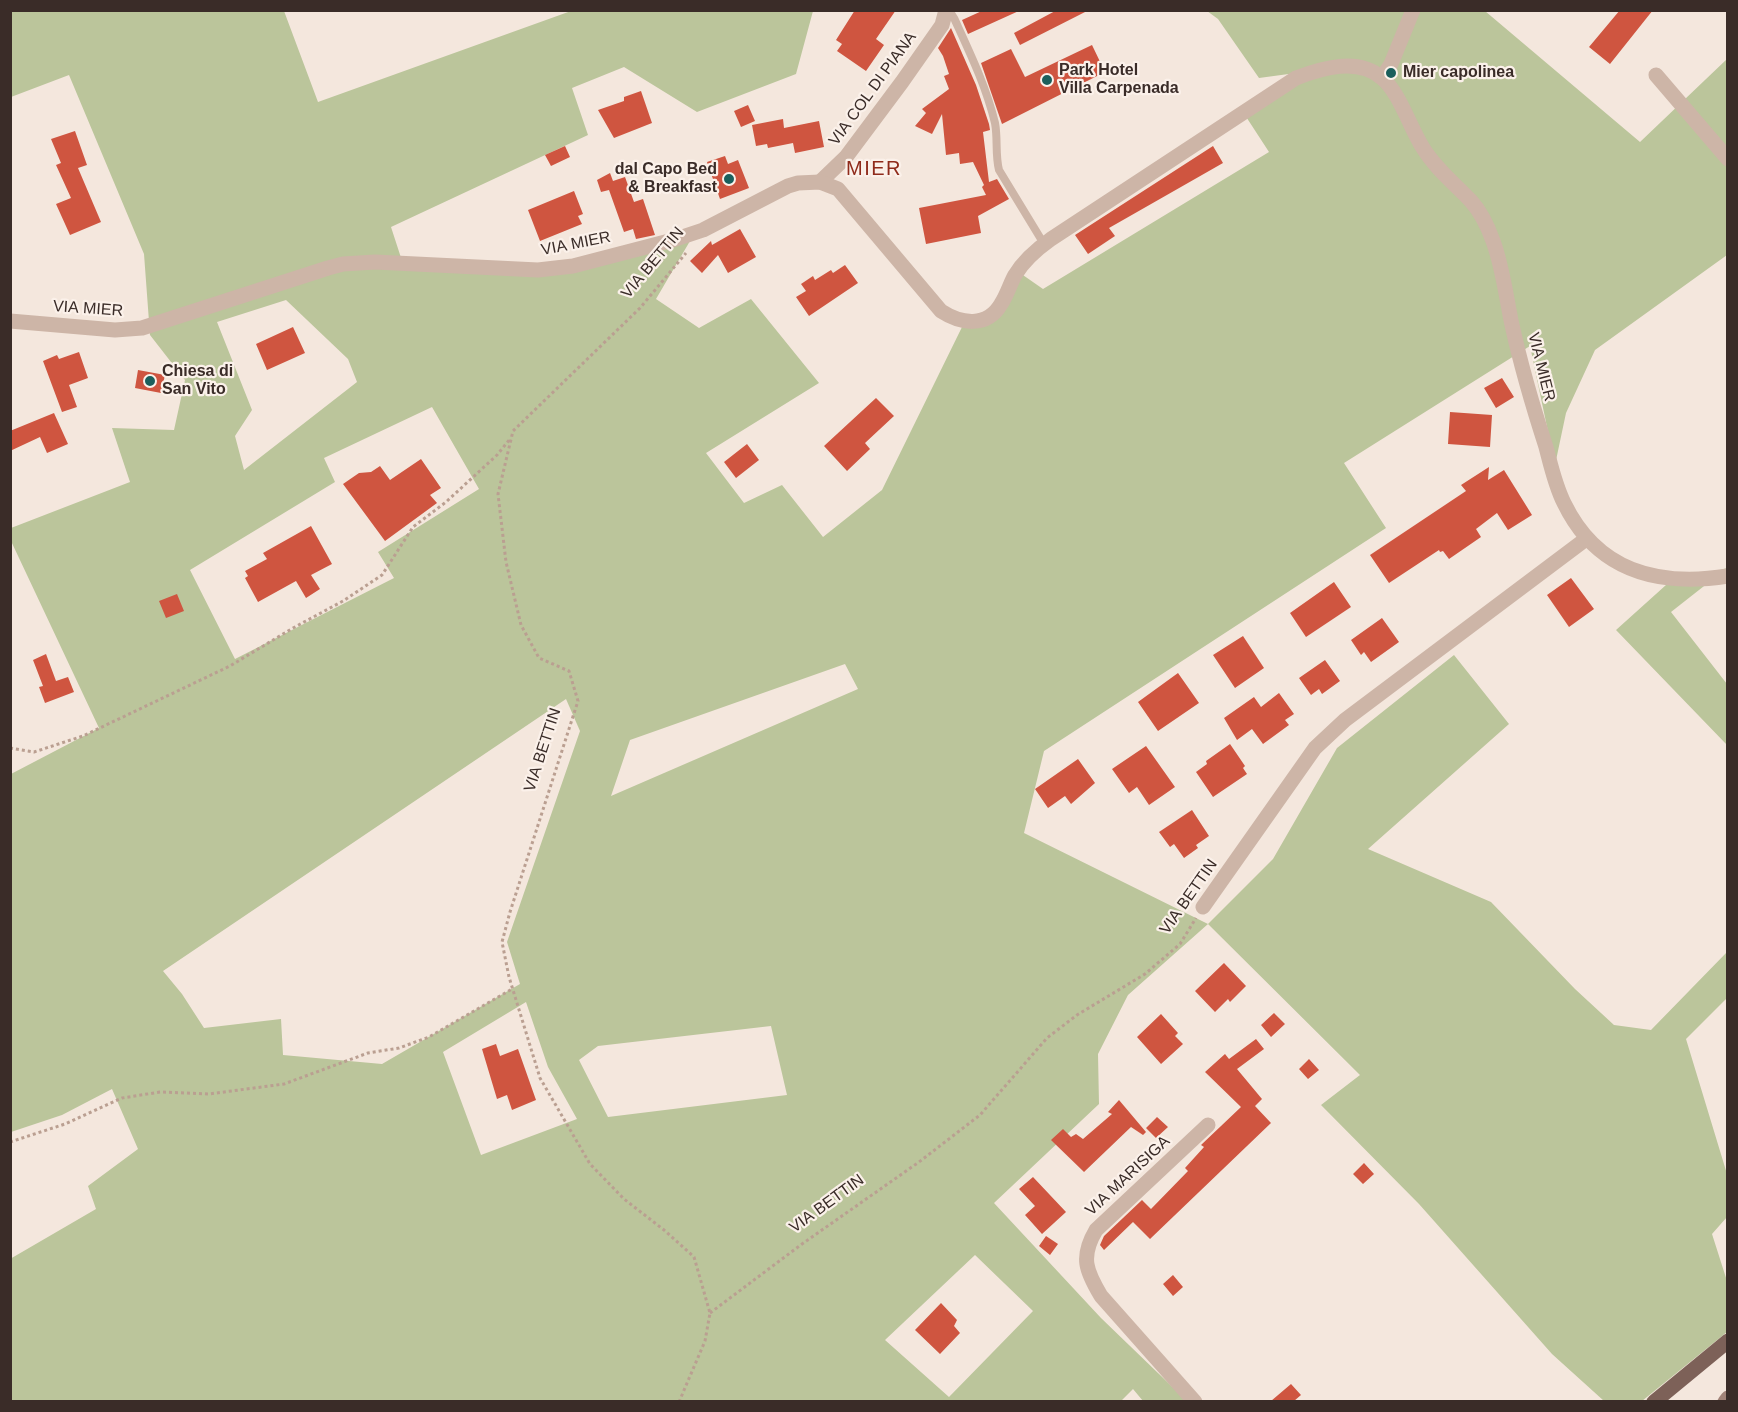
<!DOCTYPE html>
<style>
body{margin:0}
#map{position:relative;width:1738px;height:1412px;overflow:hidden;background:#f4e7dd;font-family:Arial,sans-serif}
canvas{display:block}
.frame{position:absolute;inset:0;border:12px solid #3a2c28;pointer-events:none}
</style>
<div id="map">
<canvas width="1738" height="1412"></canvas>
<div class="frame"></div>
</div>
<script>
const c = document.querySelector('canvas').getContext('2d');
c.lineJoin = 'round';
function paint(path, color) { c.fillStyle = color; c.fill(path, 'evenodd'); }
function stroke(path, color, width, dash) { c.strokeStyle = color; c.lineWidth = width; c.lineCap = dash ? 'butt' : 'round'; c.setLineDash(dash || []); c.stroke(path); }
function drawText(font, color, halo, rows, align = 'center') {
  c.font = font + ' Arial,sans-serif'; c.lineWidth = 4.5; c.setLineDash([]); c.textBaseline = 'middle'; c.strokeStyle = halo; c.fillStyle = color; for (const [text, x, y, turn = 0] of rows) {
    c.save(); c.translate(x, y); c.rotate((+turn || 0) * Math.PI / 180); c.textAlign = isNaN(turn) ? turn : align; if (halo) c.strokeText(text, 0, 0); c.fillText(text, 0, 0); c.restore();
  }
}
paint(new Path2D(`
 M11,11H284L318,102L571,11H813L796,74L697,112L624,67L572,88L588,135L391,227L404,267L554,274L690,241L656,299L699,328L751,299L819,383L706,453L744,503L782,485L823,537L882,490L963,325L987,323L1020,273L1043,289L1269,152L1241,109L1296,73L1259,78L1218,19L1207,11H1485L1640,142L1727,59V255L1595,350L1566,413L1555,465L1530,346L1344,463L1386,528L1044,751L1024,833L1208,924L1273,859L1337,748L1454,655L1509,724L1368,849L1491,902L1575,989L1614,1025L1651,1030L1727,952V998L1686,1039L1727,1174V1217L1712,1234L1727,1281V1332L1642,1401H1604L1552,1354L1419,1204L1321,1105L1360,1075L1208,924L1128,995L1098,1054L1099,1104L994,1203L1101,1318L1187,1401H1143L1133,1389L1120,1402L11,1401L10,1259L96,1209L88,1186L138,1149L112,1089L62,1115L11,1132V774L99,728L11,541V528L130,482L112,428L174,430L185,380L150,335L144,254L69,75L11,97ZM286,300L348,359L357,382L244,470L235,436L252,410L217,322ZM432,407L479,489L378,552L394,578L235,659L190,570L335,482L324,458ZM845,664L858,689L611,796L630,740ZM566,699L580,731L507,942L520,984L382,1064L283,1055L281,1019L204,1028L182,994L163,971ZM526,1002L548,1067L577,1119L481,1155L443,1052ZM771,1026L787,1095L608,1117L579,1060L598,1046ZM975,1255L1033,1311L949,1397L885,1340Z
 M1727,568L1671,612L1727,684V745L1616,630L1666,585Z`), '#bbc59b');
paint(new Path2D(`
 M855,10H896L876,39L884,45L866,71L837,51L842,44L836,40Z
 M984,10H1021L968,34L962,20Z
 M1057,10H1089L1020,45L1014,33Z
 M1620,10H1653L1610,64L1589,47Z
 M951,28L976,85L989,124L990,130L983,132L989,182L997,179L1009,199L978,216L981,233L926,244L919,208L986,195L982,187L984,185L973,162L960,164L959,153L946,155L942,114L932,134L915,126L926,113L922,109L949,89L944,76L949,74L943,56L938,48Z
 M1092,45L1105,72L1002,124L981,63L1011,49L1025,77Z
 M641,91L652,123L614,138L598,110L624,101V97Z
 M748,105L755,121L741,127L734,111Z
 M783,119L784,128L819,121L824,147L795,153L793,143L768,148L767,144L756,146L752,125Z
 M75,131L87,165L78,168L101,222L70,235L56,204L71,198L56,165L61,163L51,139Z
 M565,146L570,157L551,166L545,155Z
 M1213,146L1223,163L1109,228L1115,236L1088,254L1075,235Z
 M725,156L728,164L738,160L749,188L720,199L707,162Z
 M610,173L613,181L625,177L634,202L643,199L655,235L636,239L633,229L624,232L609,190L601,192L597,180Z
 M574,191L583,214L578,216L582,224L540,241L528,210Z
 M740,229L756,257L728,273L718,255L702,273L690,261L711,241L712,245Z
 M845,265L858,283L809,316L796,297L806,291L801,284L813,276L815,280L831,270L833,273Z
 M293,327L305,353L267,370L256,344Z
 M79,352L88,378L69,385L77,407L62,412L43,361L57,355L59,359Z
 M138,370L165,375L161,393L135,388Z
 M1502,378L1514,397L1496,408L1484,388Z
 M876,398L894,416L865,443L870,449L847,471L824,446Z
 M1450,412L1492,415L1490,447L1448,444Z
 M54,413L68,444L47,453L40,437L10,451V431Z
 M747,444L759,460L736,478L724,462Z
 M421,459L441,488L430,495L437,503L385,541L343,484L359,473L371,472L380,466L390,480Z
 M1489,467L1488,480L1504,470L1532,515L1508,530L1497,513L1476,529L1481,537L1449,559L1443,551L1440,552L1439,550L1389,583L1370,555L1466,491L1461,485Z
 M311,526L332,564L311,575L320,589L306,598L296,581L258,602L245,578L248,576L245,571L267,559L263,553Z
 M1571,578L1594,609L1569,627L1547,595Z
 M1334,582L1351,607L1306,637L1290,613Z
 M177,594L184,611L166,618L159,601Z
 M1382,618L1399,642L1371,662L1364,652L1361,655L1351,640Z
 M1243,636L1264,668L1235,688L1213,655Z
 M46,654L56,681L68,677L74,692L45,703L39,687L43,686L33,660Z
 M1325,660L1340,681L1322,694L1319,689L1311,695L1299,678Z
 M1178,673L1199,703L1158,731L1138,702Z
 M1279,693L1294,714L1285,720L1289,725L1263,744L1252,729L1237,740L1224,718L1254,697L1261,707Z
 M1230,744L1245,766L1243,768L1247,774L1213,797L1196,772L1207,764L1206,761Z
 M1146,746L1175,787L1149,805L1137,787L1129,793L1112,769Z
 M1078,759L1095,783L1071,804L1065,796L1048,808L1035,789Z
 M1192,810L1209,836L1196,845L1198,848L1184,858L1174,844L1170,847L1159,832Z
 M1224,963L1246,986L1230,1002L1228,999L1215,1012L1195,991Z
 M1274,1013L1285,1024L1271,1037L1261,1025Z
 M1161,1014L1178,1033L1175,1036L1183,1044L1161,1064L1137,1037Z
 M1256,1039L1264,1049L1237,1069L1262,1099L1255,1106L1271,1123L1150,1239L1133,1222L1104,1250L1100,1245L1104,1236L1142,1200L1151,1209L1188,1171L1185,1168L1204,1147L1201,1145L1241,1107L1205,1072L1225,1054L1229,1059Z
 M496,1044L500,1056L518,1049L536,1100L512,1110L507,1095L497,1099L482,1049Z
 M1309,1059L1319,1070L1308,1079L1299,1069Z
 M1119,1100L1146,1132L1143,1135L1131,1127L1084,1172L1051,1140L1063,1129L1071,1137L1076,1134L1083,1139L1112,1114L1108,1112Z
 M1157,1117L1168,1127L1156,1138L1146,1128Z
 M1364,1163L1374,1174L1363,1184L1353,1174Z
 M1033,1177L1066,1212L1042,1234L1025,1215L1035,1206L1019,1189Z
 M1046,1236L1058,1244L1050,1255L1039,1246Z
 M1173,1275L1183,1287L1173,1296L1163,1284Z
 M941,1303L957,1320L954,1326L960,1333L940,1354L915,1330Z
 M1291,1384L1301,1395L1294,1401H1271Z`), '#cf5540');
stroke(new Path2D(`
 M10,748L34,752L83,736L230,666L293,628L343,601L382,575L413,527L446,502L497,455L510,439
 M10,1142L65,1124L122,1098L160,1092L209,1094L284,1084L368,1053L399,1048L429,1037L512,989
 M710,1313L802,1244L919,1162L980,1115L1047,1038L1077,1015L1145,974L1180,944L1196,918
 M679,1402L705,1341L710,1313L694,1257L664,1230L624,1199L590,1164L540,1078L509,977L502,942L510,912L578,701L569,671L539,658L521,625L506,562L498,494L513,431L640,308L686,253`), '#ba9f91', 3, [3, 3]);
stroke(new Path2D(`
 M949,10L954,18C970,53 986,86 995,123C998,139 995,154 999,170L1044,244`), '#cdb5a7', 8);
stroke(new Path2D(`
 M1656,75L1728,159
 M1382,78L1391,64L1413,10
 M820,182L846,157L902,82L942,25L946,10
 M1203,907L1315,748L1345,720L1586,539
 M1195,1402L1101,1296C1086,1271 1080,1257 1096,1230L1208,1125`), '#cdb5a7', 15);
stroke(new Path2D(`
 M10,321L115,330L142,328L328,268L343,264L375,262L538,270L573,266L673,240L703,230L788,186L798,183L820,182L838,189L941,311C961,324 987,328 1001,304C1007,295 1010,284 1015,275C1024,260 1037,249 1051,239L1296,78C1322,68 1358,57 1382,78C1400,93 1410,128 1423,148C1436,169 1455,184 1471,201C1481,212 1488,227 1493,241C1503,268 1506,297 1512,325C1521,366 1533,407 1546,447C1551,466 1555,485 1564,503C1597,571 1657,587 1728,576`), '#cdb5a7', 15);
stroke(new Path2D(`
 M1725,1402L1728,1398`), '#a18378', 15);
stroke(new Path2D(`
 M1654,1402L1728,1341`), '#7d6158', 15);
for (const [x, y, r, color] of [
 [1391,73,6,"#1a5f5c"],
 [1047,80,6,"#1a5f5c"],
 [729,179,6,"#1a5f5c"],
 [150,381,6,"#1a5f5c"]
]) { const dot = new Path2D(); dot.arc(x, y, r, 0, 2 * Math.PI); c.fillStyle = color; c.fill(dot); stroke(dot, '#fbf1ea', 2); }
drawText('bold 16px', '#3a2c28', '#fbf1ea', [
 ["Park Hotel",1059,71],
 ["Villa Carpenada",1059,89],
 ["Mier capolinea",1403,73],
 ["dal Capo Bed",717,170,"right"],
 ["& Breakfast",717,188,"right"],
 ["Chiesa di",162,372],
 ["San Vito",162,390]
], 'left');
drawText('16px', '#3a2c28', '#fbf1ea', [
 ["VIA COL DI PIANA",873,89,-54],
 ["VIA MIER",576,244,-11],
 ["VIA BETTIN",653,263,-50],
 ["VIA MIER",88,309,4],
 ["VIA MIER",1541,367,76],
 ["VIA BETTIN",543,750,-72],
 ["VIA BETTIN",1189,897,-55],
 ["VIA MARISIGA",1128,1176,-43],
 ["VIA BETTIN",827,1204,-36]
]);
c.letterSpacing = '1.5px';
drawText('20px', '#8f2b1b', '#fbf1ea', [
 ["MIER",874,169]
]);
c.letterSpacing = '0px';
</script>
